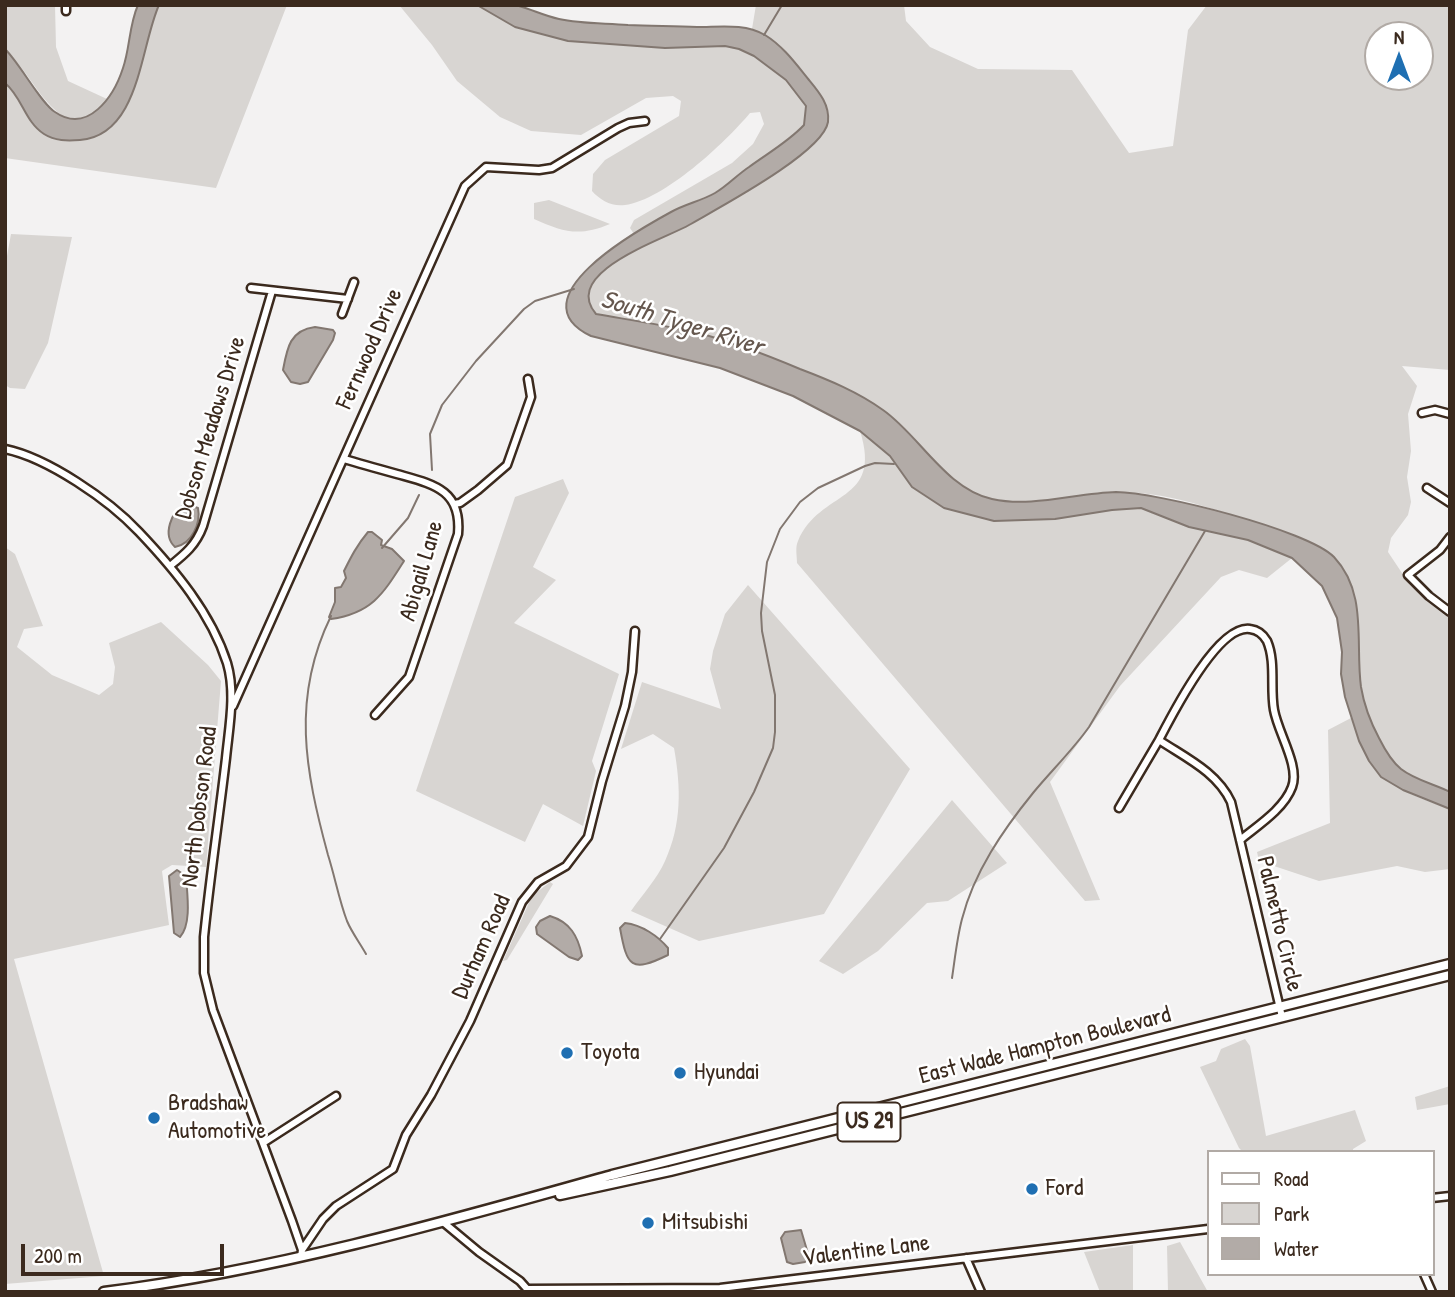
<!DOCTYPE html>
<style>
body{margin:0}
#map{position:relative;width:1455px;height:1297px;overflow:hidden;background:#f3f2f2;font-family:"Patrick Hand",sans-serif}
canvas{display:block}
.frame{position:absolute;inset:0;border:7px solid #3b2a1e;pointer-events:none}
.legend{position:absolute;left:1207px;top:1150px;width:228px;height:126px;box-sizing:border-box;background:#fff;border:2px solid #b1aaa5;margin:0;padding:9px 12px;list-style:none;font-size:21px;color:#3b2a1e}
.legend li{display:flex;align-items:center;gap:14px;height:35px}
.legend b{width:35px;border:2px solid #b1aaa5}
.north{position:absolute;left:1364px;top:21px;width:70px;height:70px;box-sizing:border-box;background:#fff;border:2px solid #b1aaa5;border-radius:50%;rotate:0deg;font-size:19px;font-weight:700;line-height:28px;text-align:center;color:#3b2a1e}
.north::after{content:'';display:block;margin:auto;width:24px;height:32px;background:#1f6fb2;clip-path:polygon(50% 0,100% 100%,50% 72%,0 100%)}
.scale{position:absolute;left:21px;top:1244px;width:203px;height:32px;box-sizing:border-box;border:4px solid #3b2a1e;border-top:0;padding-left:9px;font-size:21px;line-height:24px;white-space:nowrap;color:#3b2a1e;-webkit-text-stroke:5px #fff;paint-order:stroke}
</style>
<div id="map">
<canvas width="1455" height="1297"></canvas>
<div class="frame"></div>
<ul class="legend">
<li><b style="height:9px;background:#fff"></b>Road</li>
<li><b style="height:19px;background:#d8d5d2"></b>Park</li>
<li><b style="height:19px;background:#b2aba7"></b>Water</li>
</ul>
<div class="north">N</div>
<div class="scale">200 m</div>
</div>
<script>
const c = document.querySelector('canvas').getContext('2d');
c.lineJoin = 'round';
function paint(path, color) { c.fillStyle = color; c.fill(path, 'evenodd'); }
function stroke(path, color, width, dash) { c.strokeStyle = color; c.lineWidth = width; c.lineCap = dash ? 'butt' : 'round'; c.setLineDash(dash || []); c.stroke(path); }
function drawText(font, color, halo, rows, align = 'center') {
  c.font = font + ' "Patrick Hand",sans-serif'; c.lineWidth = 5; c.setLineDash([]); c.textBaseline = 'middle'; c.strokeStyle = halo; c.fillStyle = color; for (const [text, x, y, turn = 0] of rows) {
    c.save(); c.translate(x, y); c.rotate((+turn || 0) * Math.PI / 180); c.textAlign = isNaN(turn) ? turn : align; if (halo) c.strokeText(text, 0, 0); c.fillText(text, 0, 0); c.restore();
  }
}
paint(new Path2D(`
 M5,5H55L56,47L68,81L107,99C72,149 44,98 23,70C19,63 8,56 5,49C2,41 5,15 5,5Z
 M159,5H287L216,188L5,158V83C25,100 26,122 50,137C58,142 67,141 76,140C87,139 92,136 101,130C146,100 139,51 159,5Z
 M399,5H477L515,27L568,41L665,48L725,46L739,49L754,56L786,80L798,93L806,106L804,125L778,148L714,193L671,212L634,234L630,228L634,220L732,163L753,144L764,124L760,112L750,113C725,143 664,200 625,205C612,207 600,200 592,191L593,174L605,160L679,116L681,101L673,96L646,98L581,135L531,131L500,117L457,81L432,45Z
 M756,5H904L906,21L930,47L978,69L1072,70L1129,153L1173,146L1188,30L1207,5H1450V370L1402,366L1417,386L1408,414L1411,451L1407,477L1411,502L1408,515L1391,538L1388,552L1410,585L1450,616V792C1434,783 1415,780 1401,769C1391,761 1385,750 1379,738C1371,723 1364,705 1361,687C1355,643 1368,593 1334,557C1320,543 1297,539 1280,532C1228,514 1172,491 1116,492C1076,493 1032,508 992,499C946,489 919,435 883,410C858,392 829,380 801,369C767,355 733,342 698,333C664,325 630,320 596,314C589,306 585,296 591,285C599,271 619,259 632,251C650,240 672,235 690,224C739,195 783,157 828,122L816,88L779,45L752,29ZM1378,35H1420V77H1378Z
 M549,200L610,224C579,237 563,232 534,219V203Z
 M11,234L72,237L48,343L25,389L10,388L5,385V267Z
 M860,431L890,456L912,487L994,521L1055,519L1112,510L1141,508L1189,527L1248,540L1292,558L1267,578L1239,570L1221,577L1120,686L1050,782L1100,900L1085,901L797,563C797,556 795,547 798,541C820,489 883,504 860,431Z
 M563,479L569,493L533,567L556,580L514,623L619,674L592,761L596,771L583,826L543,804L525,842L416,791L515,497Z
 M5,547L15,554L43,626L24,629L17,647L52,675L99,695L113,684L115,667L109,643L161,622L208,665L221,681L206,867L172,865L162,871L169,925L14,959L104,1276L5,1284Z
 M748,585L910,769L824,914L699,941L631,911C642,895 657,879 665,861C682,824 681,787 674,748L653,734L621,749L642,682L721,709L710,669L713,651L725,614Z
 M1351,718C1372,779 1390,788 1450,809V869L1425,872L1397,866L1319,881L1259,861L1257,852L1330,823L1328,730Z
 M952,800L1007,863L948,901L927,903L878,951L843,974L819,961Z
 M550,882L553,884L507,960L503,961L532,896Z
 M1245,1039L1250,1046L1266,1136L1355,1110L1366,1141L1353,1149V1152H1243L1239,1148L1200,1067L1216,1061L1221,1049Z
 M1450,1086V1104L1417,1110L1415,1097Z
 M1180,1242L1208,1292H1168L1167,1246Z
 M1133,1245V1292H1100L1084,1252Z`), '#d8d5d2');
const water = new Path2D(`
 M138,5H159C140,47 140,135 80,140C67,141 55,141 44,134C25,122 22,97 5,83V49C21,65 40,102 55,112C88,135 114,96 123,68C130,48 129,25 138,5Z
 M477,5C490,5 507,2 519,6C533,10 545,16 559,19C582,24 606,23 628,25C651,26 674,26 697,27C720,27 744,23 765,35C783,46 796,64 809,80C819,92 830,105 828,122C823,153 718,208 689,225C665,239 560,272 596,314C630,320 664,325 698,333C733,342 767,355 800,369C829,380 858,392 883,410C919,435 946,489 992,499C1032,508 1076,493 1116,492C1156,492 1308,530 1334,557C1368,593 1355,643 1361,687C1364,705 1371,723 1379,738C1385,750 1391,761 1401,769C1415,780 1434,784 1450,792V809L1403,790L1381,777L1369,761L1359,741L1345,697L1341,674L1342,652L1337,618L1322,586L1292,558L1248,540L1189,527L1141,508L1112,510L1055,519L994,521L944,508L912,487L890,456L860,431L793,396L720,368L591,336C514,299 638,230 671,212C685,204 701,201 715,193C727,186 737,175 749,167C768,153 788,142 804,125L806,106L786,80L754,56L739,49L725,46L665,48L568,41L515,27Z
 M315,327L333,330L335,333L333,340L308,382L300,384L291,382L283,370C287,348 290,330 315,327Z
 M186,504L198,508C201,523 192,544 175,547C162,535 171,511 186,504Z
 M368,532H372L382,540L381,545L392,549L404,561C383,594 372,613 331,619L329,617L335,602V588L341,587L346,578L344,571C351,557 357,545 368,532Z
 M177,870L186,876C187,893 192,924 180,937L174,933L169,876Z
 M550,916C570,922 578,936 582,956L578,960L569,957L537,934L536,927L540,921Z
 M625,923C642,925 658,936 668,948V955C631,973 627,967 620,928Z
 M801,1230L809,1257L805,1262L793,1264L787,1262L781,1238L785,1232Z`);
paint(water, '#b2aba7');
stroke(water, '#827770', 2);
stroke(new Path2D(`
 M764,35L782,5
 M432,470L430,434L442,405L476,361L524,309L535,301L574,289
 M382,548L408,518L419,495
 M331,616C291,698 305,770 328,855C335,877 339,900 347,921C352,933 360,943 366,954
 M660,939L724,848L754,792L773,748L775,732V695L762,631L761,613L767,562L780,529L800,502L818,488L865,466L875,463L894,464
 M952,978C955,958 957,938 962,919C974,872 1003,830 1033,793C1051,771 1072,751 1089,727L1205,531`), '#827770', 2);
const minor = new Path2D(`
 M66,5V11
 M251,288L348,299
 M342,314L354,282
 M1422,413L1435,410L1450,414
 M5,449C48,458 109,500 139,532C175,570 211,613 227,663C236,693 229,727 226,758C219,818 210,877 204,937V973L213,1010L292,1221L302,1250L301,1257
 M344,459C361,464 379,469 397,474C432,484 462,489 458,534L409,677L375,715
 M1427,488L1450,503
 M454,504L460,503L478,490L507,465L531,397L528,379
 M1450,537L1440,550L1408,575L1429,596L1450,612
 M170,566C185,554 196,545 203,526L272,291
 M233,706L465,186L486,167L539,170L552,168L618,128L629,123L645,121
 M1119,808L1159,740
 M1240,840C1257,826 1284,809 1292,787C1300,766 1278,733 1274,710C1270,688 1276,662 1267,641C1263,634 1258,630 1250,629C1218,624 1172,715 1159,740C1186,758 1217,772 1231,802L1282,1017
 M263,1143L336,1096
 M1432,1198L1450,1196
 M443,1222L479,1252L520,1281L528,1290
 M302,1250L323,1219L336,1206L393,1169L406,1135L431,1095L470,1021L522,902L538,882L566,866L588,837L602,781L625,706L632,672L635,631
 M966,1258L981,1292
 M1424,1274L1432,1292
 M527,1289L720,1288L1208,1229`);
const major = new Path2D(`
 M560,1195L670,1171L1450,975
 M104,1292C277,1270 445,1222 612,1175L1450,964`);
stroke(minor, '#3b2a1e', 11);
stroke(major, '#3b2a1e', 13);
stroke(minor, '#fff', 6);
stroke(major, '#fff', 8);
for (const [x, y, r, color] of [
 [567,1053,7,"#1f6fb2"],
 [680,1073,7,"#1f6fb2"],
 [154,1118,7,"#1f6fb2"],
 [1032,1189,7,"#1f6fb2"],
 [648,1223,7,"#1f6fb2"]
]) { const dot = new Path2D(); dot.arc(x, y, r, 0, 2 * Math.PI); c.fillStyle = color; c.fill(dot); stroke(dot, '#fff', 2.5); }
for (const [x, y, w] of [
 [869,1122,63]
]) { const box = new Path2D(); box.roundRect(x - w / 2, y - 19.5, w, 39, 5); c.fillStyle = '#fff'; c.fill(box); stroke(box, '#3b2a1e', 2); }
drawText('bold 23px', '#3b2a1e', null, [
 ["US 29",869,1122]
]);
drawText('24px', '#3b2a1e', '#fff', [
 ["Fernwood Drive",370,349,-66],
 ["Dobson Meadows Drive",211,428,-73],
 ["Abigail Lane",422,571,-74],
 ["North Dobson Road",200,807,-83],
 ["Palmetto Circle",1279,924,77],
 ["Durham Road",482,947,-66],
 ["East Wade Hampton Boulevard",1045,1046,-14],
 ["Valentine Lane",866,1251,-7]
]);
drawText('24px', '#3b2a1e', '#fff', [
 ["Toyota",581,1053],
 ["Hyundai",694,1073],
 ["Bradshaw",168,1104],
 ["Automotive",168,1132],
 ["Ford",1046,1189],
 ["Mitsubishi",662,1223]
], 'left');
drawText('italic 26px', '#65574e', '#fff', [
 ["South Tyger River",682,324,17]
]);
</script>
